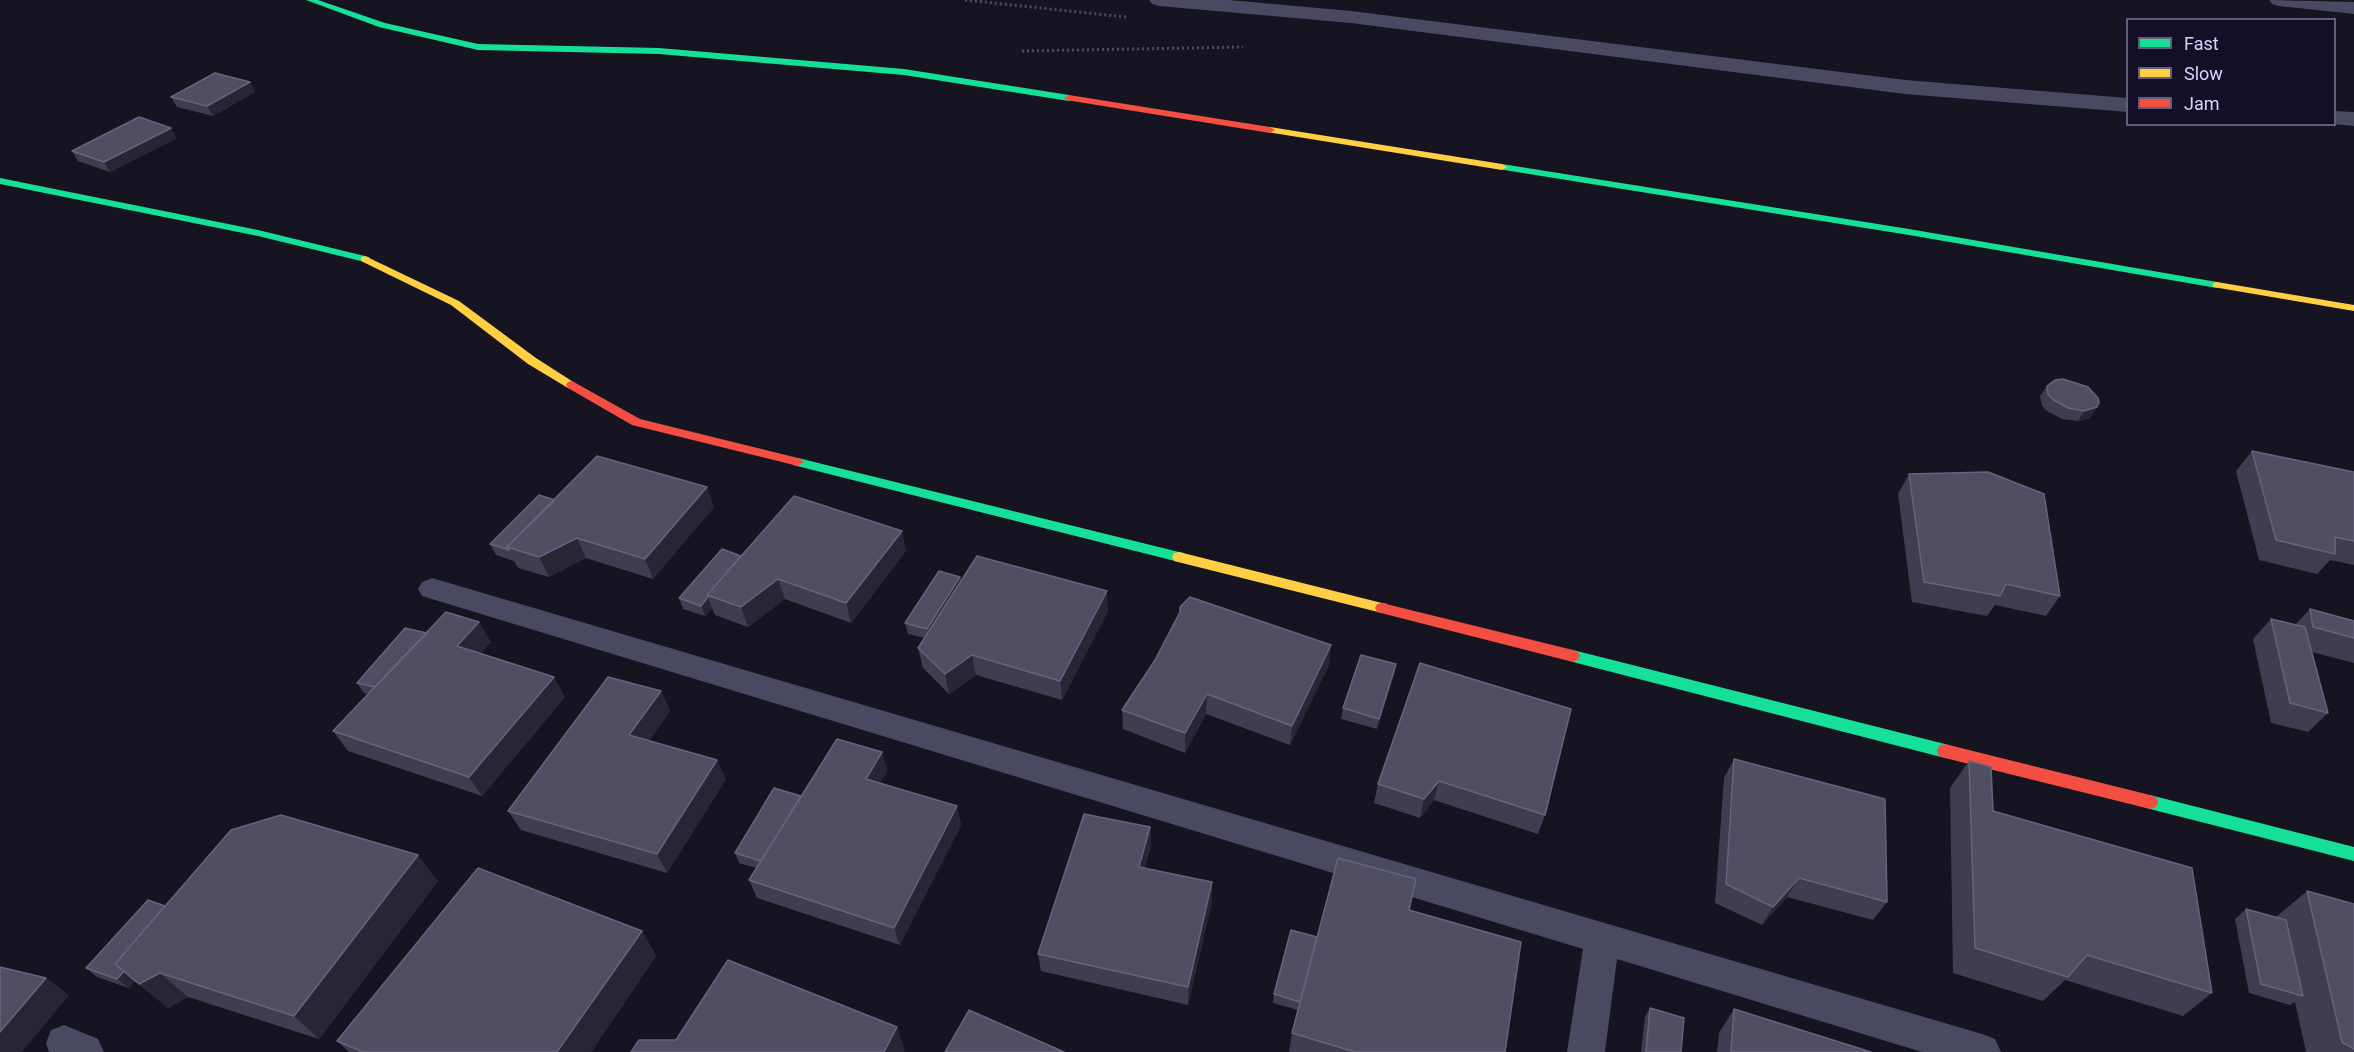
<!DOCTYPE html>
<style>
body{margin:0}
#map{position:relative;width:2354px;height:1052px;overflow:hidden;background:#161421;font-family:Roboto,sans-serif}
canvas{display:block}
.legend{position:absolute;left:2126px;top:18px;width:210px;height:108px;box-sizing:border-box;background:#130f26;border:2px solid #625e7d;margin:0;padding:8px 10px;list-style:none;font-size:18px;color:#d9d4ff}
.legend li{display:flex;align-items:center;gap:12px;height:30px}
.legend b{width:30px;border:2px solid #625e7d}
</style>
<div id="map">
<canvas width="2354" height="1052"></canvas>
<ul class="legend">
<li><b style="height:8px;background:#16e098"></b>Fast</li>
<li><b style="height:8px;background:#ffcf43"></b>Slow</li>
<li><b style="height:8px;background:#f24e42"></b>Jam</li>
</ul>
</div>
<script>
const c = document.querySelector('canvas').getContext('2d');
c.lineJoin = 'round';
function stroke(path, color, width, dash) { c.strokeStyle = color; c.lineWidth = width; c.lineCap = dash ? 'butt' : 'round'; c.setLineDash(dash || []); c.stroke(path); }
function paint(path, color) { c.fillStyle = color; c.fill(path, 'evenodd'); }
stroke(new Path2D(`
 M965,0L1126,17
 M1022,51L1243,47`), '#44505f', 3, [2, 3]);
paint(new Path2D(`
 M432,578L1982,1034L1995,1039L2001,1052H1922L1617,959L1605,1052H1567L1583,949L422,596L418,589L422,582Z
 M64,1025L98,1039L104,1052H49L46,1043L51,1030Z`), '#4a4962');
paint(new Path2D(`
 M1149,0H1229L1351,11L1905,80L2128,98V112L1905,94L1351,23L1159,6L1152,4Z
 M2269,0L2354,2V14L2279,6L2272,4Z
 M2334,111L2354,112V126L2332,124H2334Z`), '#4a4962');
paint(new Path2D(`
 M306,0H318L385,23L478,44L659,48L904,69L1069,95L1074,98L1069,101L904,75L659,54L478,50L379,27Z
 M1502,164L1909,229L2217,282L2223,285L2217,288L1909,235L1498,169V165Z
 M0,178L258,230L369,257L370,259L365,262L258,236L0,184Z
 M798,458L1179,552L1184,553L1186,557L1184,561L1179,562L793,465L792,462L793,459Z
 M1573,650L1945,744L1951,746L1953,751L1951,756L1945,758L1573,662L1568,660L1566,656L1568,652Z
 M2150,795L2354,847V861L2150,809L2144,807L2142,802L2144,797Z`), '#16e098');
paint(new Path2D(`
 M1270,127L1502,164L1507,167L1502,170L1267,132V128Z
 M365,256L459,301L536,358L578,385L572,389L568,388L528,364L451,305L361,261V257Z
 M2217,282L2354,305V311L2213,287V283Z
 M1179,552L1382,603L1387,604L1389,608L1387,612L1382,613L1174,561L1172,557L1174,553Z`), '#ffcf43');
paint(new Path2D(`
 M1069,95L1270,127L1275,130L1270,133L1066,100L1064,98Z
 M572,381L640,419L798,458L804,462L798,466L632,425L568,388L566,385L568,382Z
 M1382,603L1573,650L1578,652L1580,656L1578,660L1573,662L1377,612L1375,608L1377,604Z
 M1945,744L2150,795L2156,797L2158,802L2156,807L2150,809L1945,758L1939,756L1937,751L1939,746Z`), '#f24e42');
paint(new Path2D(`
 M250,82L255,92L213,116L177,107L171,97Z
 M177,138L110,172L78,161L72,151Z
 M2047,386L2097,407L2090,418L2078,421L2062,419L2047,411L2042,406L2040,396Z
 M2252,451L2354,472V565L2330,560L2317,574L2259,560L2236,471Z
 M1909,474L2060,596L2046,616L1995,605L1987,616L1912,602L1898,494Z
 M555,500L714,507L653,579L586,558L549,577L518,568L514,561L496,555L490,544Z
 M906,551L851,623L785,599L748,627L715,615L712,608L705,616L683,609L679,598L741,556Z
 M960,577L961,581L1108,611L1062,700L976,675L949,694L923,668L918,648L925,638L908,634L905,623Z
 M2310,609L2354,621V663L2312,652L2328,713L2308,732L2271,723L2253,639L2271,619L2295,625Z
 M427,633L491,642L480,654L565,697L482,796L348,751L333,731L369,694L364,693L357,683Z
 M1420,663L1545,815L1538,834L1434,800L1420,818L1374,803L1378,784Z
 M1329,665L1290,745L1206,714L1185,753L1123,729L1122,710Z
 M1394,675L1377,729L1341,719L1343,708Z
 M661,691L670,711L649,741L726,779L667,873L521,830L508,811Z
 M882,752L887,771L880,783L957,806L961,825L900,945L757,898L749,880L756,868L739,863L735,853L801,796Z
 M1734,759L1887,902L1873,920L1787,897L1762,925L1715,903L1724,778Z
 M1969,761L1993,811L2212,993L2183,1016L2065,980L2043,1001L1953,973L1950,788Z
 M1150,827L1151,846L1144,869L1212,901L1188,1005L1041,971L1038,954Z
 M438,881L319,1039L188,997L168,1008L135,981L129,988L97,977L86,968Z
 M2307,891L2354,904V1052H2306L2295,1002L2290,1005L2249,993L2235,919L2246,909L2277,918V916Z
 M1409,910L1505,1052H1289L1292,1033L1298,1010L1273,1003L1274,994L1317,937Z
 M642,931L656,956L591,1052H349L337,1041Z
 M1650,1008L1681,1052H1641L1645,1017Z
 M1734,1009L1871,1052H1717L1719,1033Z`), '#403d50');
paint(new Path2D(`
 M250,82L255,92L213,116L207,106Z
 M171,128L177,138L110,172L104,162Z
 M2097,407L2090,418L2078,421L2084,411Z
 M707,487L714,507L653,579L645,559Z
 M902,531L906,551L851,623L846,603Z
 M577,538L586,558L549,577L539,557Z
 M960,577L962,588L929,640L927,629Z
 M778,579L785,599L748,627L741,607Z
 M1107,591L1108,611L1062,700L1060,681Z
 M708,597L712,608L705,616L701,606Z
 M479,622L491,642L469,666L457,646Z
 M1331,645L1329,665L1290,745L1292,726Z
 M972,655L976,675L949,694L945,674Z
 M1396,664L1394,675L1377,729L1379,719Z
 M554,677L565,697L482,796L469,777Z
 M661,691L670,711L639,755L629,735Z
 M1207,694L1206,714L1185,753V733Z
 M882,752L887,771L872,798L866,779Z
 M717,760L726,779L667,873L657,854Z
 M1439,781L1434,800L1420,818L1424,799Z
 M957,806L961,825L900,945L894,928Z
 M1150,827L1151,846L1140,886L1139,867Z
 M418,855L438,881L319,1039L294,1016Z
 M1799,878L1787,897L1762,925L1773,907Z
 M1212,882V901L1188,1005V987Z
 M178,910L188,920L129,988L117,979Z
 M642,931L656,956L591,1052H557Z
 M160,973L188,997L168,1008L139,984Z
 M46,978L69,995L22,1052H0V1032Z
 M897,1027L905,1050L904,1052H884Z`), '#282635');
const building = new Path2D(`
 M215,73L250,82L207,106L171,97Z
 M139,117L171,128L104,162L72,151Z
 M2063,379L2088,387L2098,398L2099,403L2097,407L2084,411L2068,408L2054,400L2048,395L2047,386L2055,380Z
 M2252,451L2354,472V541L2335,537V554L2276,540Z
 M597,456L707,487L645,559L577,538L539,557L507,547Z
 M1988,472L2044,494L2060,596L2006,584L2000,596L1924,582L1909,474Z
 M539,495L555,500L507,547L509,550L490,544Z
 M794,496L902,531L846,603L778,579L741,607L707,595Z
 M722,549L741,556L707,595L708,597L701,606L679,598Z
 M977,556L1107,591L1060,681L972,655L945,674L918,648Z
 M939,571L960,577L927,629L905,623Z
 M1190,597L1331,645L1292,726L1207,694L1185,733L1122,710L1155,660L1180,612V607Z
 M2310,609L2354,621V638L2313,627Z
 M446,612L479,622L457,646L554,677L469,777L333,731Z
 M2271,619L2305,627L2328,713L2290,703Z
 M405,628L427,633L375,687L357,683Z
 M1361,655L1396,664L1379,719L1343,708Z
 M1420,663L1571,709L1545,815L1439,781L1424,799L1378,784Z
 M608,677L661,691L629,735L717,760L657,854L508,811Z
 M837,739L882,752L866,779L957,806L894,928L749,880Z
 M1734,759L1885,799L1887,902L1799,878L1773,907L1726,884Z
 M1969,761L1991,767L1993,811L2192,868L2212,993L2087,955L2068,977L1975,948Z
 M774,788L801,796L761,861L735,853Z
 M1084,814L1150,827L1139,867L1212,882L1188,987L1038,954Z
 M281,815L418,855L294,1016L160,973L139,984L115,964L231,830Z
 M1338,858L1416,879L1409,910L1521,942L1505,1052H1355L1292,1033Z
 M478,868L642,931L557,1052H363L337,1041Z
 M2307,891L2354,904V1049L2342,1042Z
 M148,900L165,906L115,964L124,971L117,979L86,968Z
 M2246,909L2286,920L2303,996L2261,984Z
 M1291,930L1317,937L1300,1002L1274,994Z
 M728,960L897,1027L884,1052H631L639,1040H676Z
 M0,967L46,978L0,1032Z
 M1650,1008L1684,1018L1681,1052H1646Z
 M1734,1009L1871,1052H1731Z
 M969,1010L1064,1052H945Z`);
paint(building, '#504e63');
stroke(building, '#66637b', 1.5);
</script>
